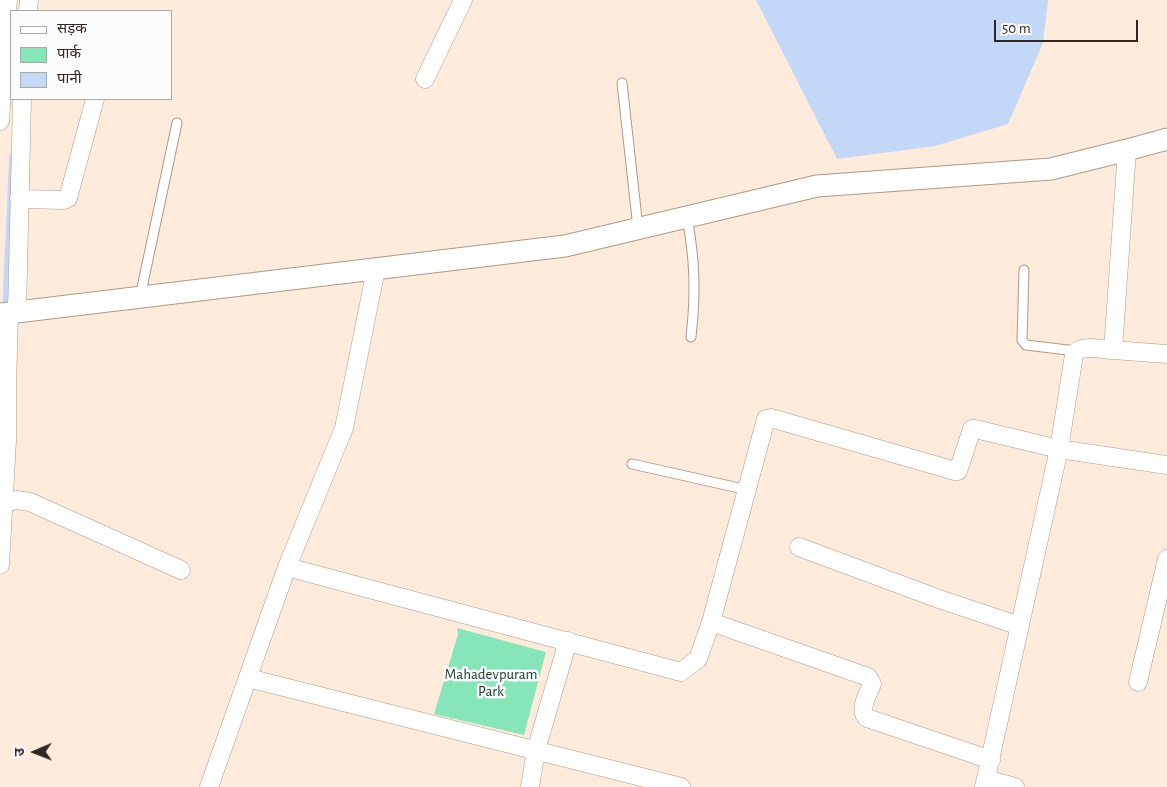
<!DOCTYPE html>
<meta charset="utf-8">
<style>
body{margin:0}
#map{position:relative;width:1167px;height:787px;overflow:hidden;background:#feebdb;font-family:"Alegreya Sans","Noto Sans Devanagari",sans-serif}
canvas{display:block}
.legend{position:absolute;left:10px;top:10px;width:162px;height:90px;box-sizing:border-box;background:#fcfcfc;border:1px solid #aaa7a4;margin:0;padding:6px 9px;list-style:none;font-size:15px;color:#302820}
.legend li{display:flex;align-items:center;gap:10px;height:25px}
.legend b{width:25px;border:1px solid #aaa7a4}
.north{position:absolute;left:10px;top:727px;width:50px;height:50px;-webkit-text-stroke:4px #fcfcfc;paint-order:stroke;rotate:269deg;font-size:14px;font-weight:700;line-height:20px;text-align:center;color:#302820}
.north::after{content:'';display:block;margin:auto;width:18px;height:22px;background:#302820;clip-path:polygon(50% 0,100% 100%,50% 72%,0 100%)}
.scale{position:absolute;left:994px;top:20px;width:144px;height:22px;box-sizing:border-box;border:2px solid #302820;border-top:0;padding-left:6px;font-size:15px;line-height:18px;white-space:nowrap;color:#302820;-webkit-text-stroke:4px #fcfcfc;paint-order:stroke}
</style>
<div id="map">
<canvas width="1167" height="787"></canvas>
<ul class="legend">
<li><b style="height:6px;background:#fff"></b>सड़क</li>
<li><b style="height:14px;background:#87e5ba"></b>पार्क</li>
<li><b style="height:14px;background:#c3d7f6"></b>पानी</li>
</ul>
<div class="north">उ</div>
<div class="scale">50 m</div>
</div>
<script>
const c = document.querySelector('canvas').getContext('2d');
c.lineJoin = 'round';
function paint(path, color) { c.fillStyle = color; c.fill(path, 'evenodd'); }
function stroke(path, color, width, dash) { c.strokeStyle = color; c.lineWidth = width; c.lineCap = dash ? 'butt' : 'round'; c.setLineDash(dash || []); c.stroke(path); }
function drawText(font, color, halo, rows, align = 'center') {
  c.font = font + ' "Alegreya Sans",sans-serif'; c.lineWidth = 5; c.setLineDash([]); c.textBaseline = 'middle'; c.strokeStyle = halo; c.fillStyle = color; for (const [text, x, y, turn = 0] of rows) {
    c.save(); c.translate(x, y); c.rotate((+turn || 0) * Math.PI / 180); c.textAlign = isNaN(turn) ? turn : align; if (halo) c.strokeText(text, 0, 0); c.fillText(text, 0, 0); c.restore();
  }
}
paint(new Path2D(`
 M457,628L546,652L524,735L434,714L458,634Z`), '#87e5ba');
paint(new Path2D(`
 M756,0H1048L1043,43L1008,124L935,146L837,159Z`), '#c3d7f6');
stroke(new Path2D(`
 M5,309L12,156`), '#c3d7f6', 5.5);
const service = new Path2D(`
 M622,83L638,228
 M687,217C695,261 696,293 691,337
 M1024,270L1022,340L1026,345L1076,351
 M140,297L177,123
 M632,464L748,490`);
const minor = new Path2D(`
 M28,11L29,0
 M425,79L463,0
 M0,121L8,0
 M19,199L64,200L68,198L95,99
 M17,312L22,99
 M1113,350L1167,354
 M0,504L17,500L30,502L181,570
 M799,547L939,599L1020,626
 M0,565L7,441V387L9,313
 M287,567L681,672L698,659L711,622L766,419L771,418L955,471H958L972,429H975L1059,449L1167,465
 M711,622L868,677L872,684C868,694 858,710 867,718L991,760
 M248,678L681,787
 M1138,682L1167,559
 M986,779L1015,787
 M209,787L287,567L344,428L376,269
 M530,787L536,750L568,641
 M984,787L1059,449L1074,355C1080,343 1102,350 1113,350L1127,150`);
const tertiary = new Path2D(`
 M0,314L565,246L817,186L1051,169L1127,150L1167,139`);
stroke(service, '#ae9986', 11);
stroke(minor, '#ae9986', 19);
stroke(tertiary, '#ae9986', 23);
stroke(service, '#fff', 9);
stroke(minor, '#fff', 18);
stroke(tertiary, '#fff', 21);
drawText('15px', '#0d3c29', '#fcfcfc', [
 ["Mahadevpuram",491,674],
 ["Park",491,691]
]);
</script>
